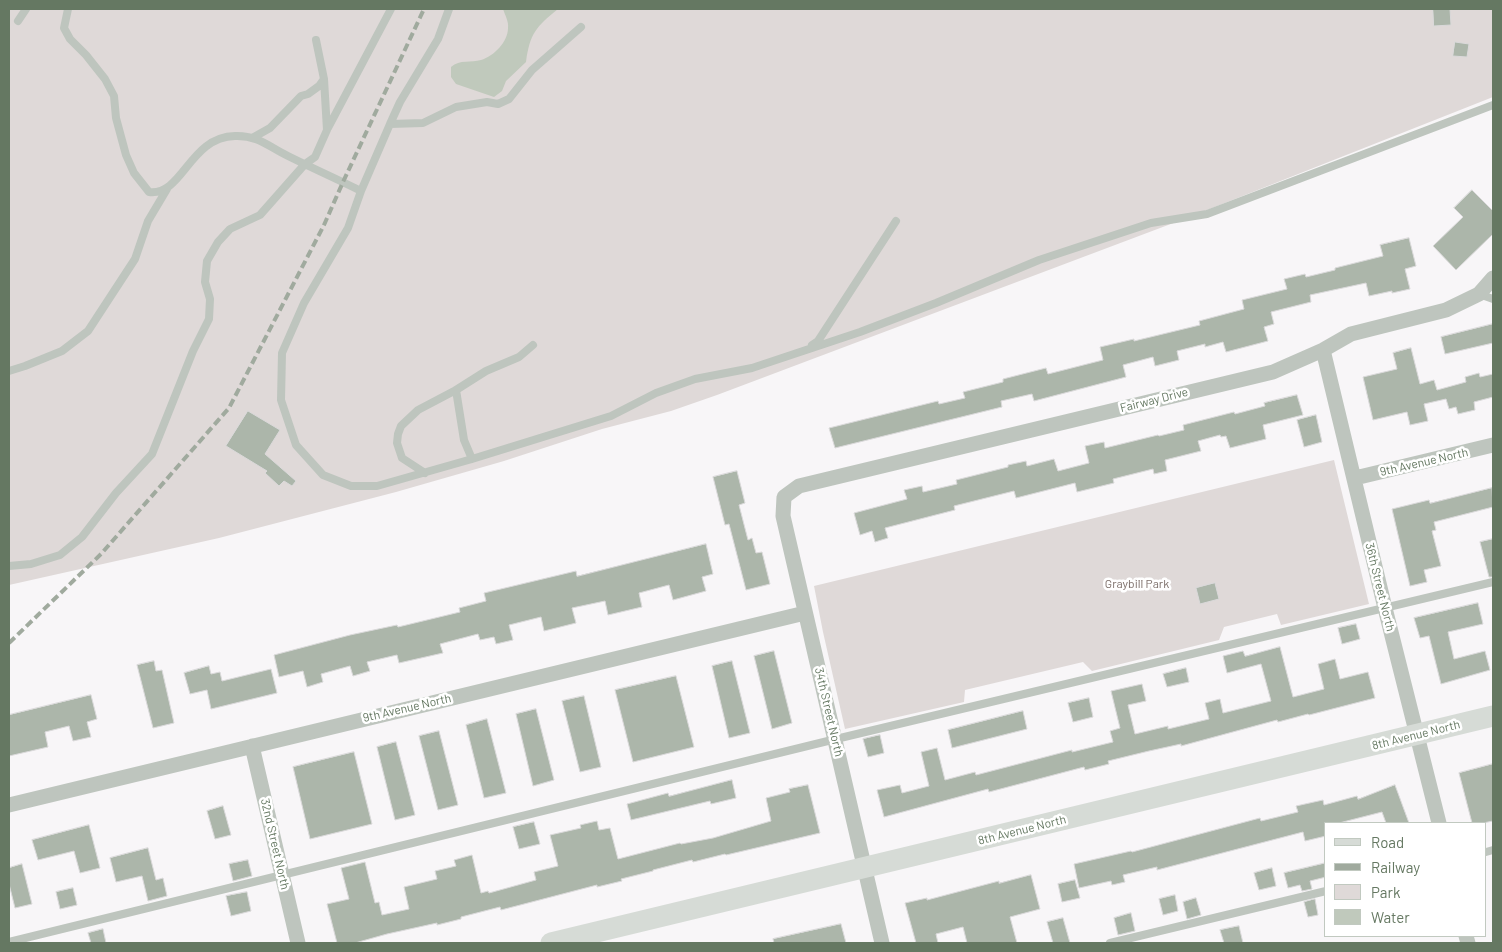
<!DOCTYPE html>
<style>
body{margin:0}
#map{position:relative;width:1502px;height:952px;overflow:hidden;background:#f8f6f8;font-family:Barlow,sans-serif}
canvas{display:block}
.frame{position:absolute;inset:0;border:10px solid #657862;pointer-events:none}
.legend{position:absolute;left:1324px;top:822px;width:162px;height:115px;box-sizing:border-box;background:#fff;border:1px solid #c1c9c0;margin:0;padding:6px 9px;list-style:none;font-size:15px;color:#657862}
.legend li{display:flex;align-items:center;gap:10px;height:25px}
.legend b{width:25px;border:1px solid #c1c9c0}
</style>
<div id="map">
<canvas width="1502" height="952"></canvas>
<div class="frame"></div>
<ul class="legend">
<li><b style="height:6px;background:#d6dbd6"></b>Road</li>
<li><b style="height:6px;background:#a0aa9e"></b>Railway</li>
<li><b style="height:14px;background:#dfd9d8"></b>Park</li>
<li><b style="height:14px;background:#c0c9bc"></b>Water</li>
</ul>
</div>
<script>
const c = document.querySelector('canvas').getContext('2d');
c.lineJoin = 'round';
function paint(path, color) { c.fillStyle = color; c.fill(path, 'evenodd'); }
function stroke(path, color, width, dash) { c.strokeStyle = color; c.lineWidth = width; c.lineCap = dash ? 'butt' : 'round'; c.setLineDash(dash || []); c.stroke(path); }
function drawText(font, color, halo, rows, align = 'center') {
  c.font = font + ' Barlow,sans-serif'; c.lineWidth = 5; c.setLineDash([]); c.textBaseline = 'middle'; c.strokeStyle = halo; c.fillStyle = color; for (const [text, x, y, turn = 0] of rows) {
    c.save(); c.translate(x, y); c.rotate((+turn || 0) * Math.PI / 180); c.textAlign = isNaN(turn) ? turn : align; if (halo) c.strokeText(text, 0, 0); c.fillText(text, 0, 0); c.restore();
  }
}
paint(new Path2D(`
 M9,9H1493V97L1192,216L717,395L671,411L602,429L504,461L396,492L219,538L9,585Z
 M1334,460L1369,604L1281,625L1277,614L1224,627L1219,640L1092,671L1083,662L965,690L964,702L845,729L823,632L814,586Z`), '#dfd9d8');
paint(new Path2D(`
 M503,9H558C536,27 530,33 526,62L506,81L502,91L494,97L456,84L451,77V67C460,59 471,63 481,60C494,56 508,42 508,28C509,22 505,15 503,9Z`), '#c0c9bc');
const building = new Path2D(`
 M1433,9H1450L1451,25L1434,26Z
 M1455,42L1469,44L1467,57L1453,56Z
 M1472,190L1493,211V234L1456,270L1433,246L1463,217L1454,208Z
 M1409,238L1416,266L1405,269L1410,289L1392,293V291L1369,296L1366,283L1310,295L1311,302L1271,312L1274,324L1264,327L1268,341L1226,352L1223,342L1205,347V344L1177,351L1179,360L1155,366L1153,357L1123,365L1126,377L1034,401L1032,394L1001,401L1002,407L835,448L829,428L938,401L939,404L965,398L963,392L1003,382V379L1046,368L1048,374L1103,360L1100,347L1134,339V341L1200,325L1199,321L1244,309L1242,300L1287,289L1284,279L1305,274L1306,277L1335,270V268L1383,256L1380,245Z
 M1493,324V343L1445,354L1441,337Z
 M1411,348L1420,384L1434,380L1437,390L1466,382L1465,377L1479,373L1480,377L1493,374V397L1474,402L1475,410L1458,414L1456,407L1449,409L1446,399L1424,404L1428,421L1410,425L1407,412L1373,420L1363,377L1397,369L1393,353Z
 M1297,395L1303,415L1263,425L1266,439L1230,448L1226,436L1221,437L1220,435L1198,441L1201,451L1165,460L1167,471L1154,474L1153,469L1113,479L1114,483L1077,492L1075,483L1016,498L1014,491L954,506L955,510L885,528L888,538L875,542L872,531L860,535L854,513L907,499L904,490L922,486L923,492L957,484L956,480L1008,467V465L1026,461L1027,466L1054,459L1058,471L1089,463L1085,446L1104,442L1105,448L1158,435L1159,436L1184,430L1183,425L1234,412L1235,414L1265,406L1264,403Z
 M248,411L280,430L265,454L296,481L292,486L284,481L279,486L265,473L267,471L226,446Z
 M1316,415L1322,442L1304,447L1297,420Z
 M737,471L745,503L739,505L748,540L752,538L756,553L762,552L770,584L746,590L729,524L725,525L713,477Z
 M1492,488L1493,507L1434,522L1436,530L1432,531L1441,566L1424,570L1427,582L1410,586L1392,509L1429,500L1430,503Z
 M1493,539V577H1489L1480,542Z
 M706,544L713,574L702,577L706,591L673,600L669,585L639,593L642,607L608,615L605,601L572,608L576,623L544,631L541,617L509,625L513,640L496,644L494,637L480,640L478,634L440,644L443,653L399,663L397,655L367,662L370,671L353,676L350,666L321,674L323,682L307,687L303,671L279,677L274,655L350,635L397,625L398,627L460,612L459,608L486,601L484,593L576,571L577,576Z
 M1215,583L1219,599L1200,604L1196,588Z
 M1478,603L1483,624L1448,632L1454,659L1485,651L1490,670L1441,684L1429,636L1420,638L1414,618Z
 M1356,624L1360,639L1342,644L1338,628Z
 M1280,647L1293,697L1324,689L1318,664L1335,659L1340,679L1368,672L1375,698L1309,715L1308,714L1278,722L1277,720L1181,746V744L1149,751L1108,761L1109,764L1085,770L1084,767L989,792L988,789L884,817L877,790L900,785L902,793L929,786L921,752L937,748L945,780L975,772L976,775L1072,750V752L1113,742L1110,731L1120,728L1111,691L1142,684L1146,701L1128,705L1135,734L1168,726V729L1209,719L1205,703L1220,699L1223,713L1271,701L1261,664L1227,673L1223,656L1243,651L1245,656Z
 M774,651L792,723L772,729L754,656Z
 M154,661L156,671L162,670L174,723L153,728L137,665Z
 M732,661L750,733L729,738L712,666Z
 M209,666L211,674L220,672L222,681L271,669L277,693L211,709L207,690L190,694L184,673Z
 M1186,668L1189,682L1167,687L1163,674Z
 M676,676L694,747L633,762L615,690Z
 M91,695L97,719L87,722L91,737L73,741L69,726L45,732L48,747L9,756V715Z
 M584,696L601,767L580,772L562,701Z
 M1089,698L1093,717L1073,722L1068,703Z
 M536,709L554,780L533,786L516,714Z
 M1023,711L1027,729L952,748L948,730Z
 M487,719L506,793L484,798L466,725Z
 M439,731L458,805L438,810L419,736Z
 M880,735L884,753L868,757L863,739Z
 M396,742L415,815L395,820L377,747Z
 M354,752L372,824L310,839L293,767Z
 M1493,764V821L1483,823H1472L1459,773Z
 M732,780L736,798L711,804L710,801L631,820L627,804L668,793L669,796Z
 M808,785L820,833L726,855L725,854L693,862L692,860L653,870V871L621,879L622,881L597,887V885L501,910L500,907L461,917V919L437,925V923L387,934L355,943H337L327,904L349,899L341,868L365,862L375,903L379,902L382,915L409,909L404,887L437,879L435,871L456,866L454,860L472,855L481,893L488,891L489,893L536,880L534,872L558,866L550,835L581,828L580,825L597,821L599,830L610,828L618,859L680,843L681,844L713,838L771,821L766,798L790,792L789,789Z
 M1395,785L1409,823H1386L1382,812L1339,823H1326V836L1305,841L1303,832L1157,870V867L1123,875L1125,882L1112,885L1111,881L1079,888L1074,864L1131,851L1132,852L1260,818L1261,821L1298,812L1296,806L1323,800L1324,805L1357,796L1358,799Z
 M223,806L231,835L215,839L207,811Z
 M534,822L540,844L519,849L513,827Z
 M89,825L100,868L80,873L74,851L38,860L32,840Z
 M148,848L156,880L163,878L167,896L148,901L142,876L116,882L110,858Z
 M248,860L252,876L233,881L229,864Z
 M1326,863V877L1310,881L1312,889L1302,891L1300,885L1288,888L1284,873Z
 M22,864L32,904L15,908L9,884V868Z
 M1272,868L1276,886L1259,890L1254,873Z
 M1031,875L1040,909L1010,917L1017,943H967L963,927L936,934L938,943H916L905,903L927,898V900L999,881V883Z
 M1075,880L1080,898L1062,902L1058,884Z
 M73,888L77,905L60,909L56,892Z
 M247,892L251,911L231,916L226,896Z
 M1175,895L1178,911L1163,915L1159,899Z
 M1196,898L1201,915L1187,919L1183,902Z
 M1315,899L1318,915L1308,917L1304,902Z
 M1131,913L1135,931L1118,935L1114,918Z
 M1063,918L1070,943H1053L1047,922Z
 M841,924L846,943H774L773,939Z
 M1239,926L1243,943H1224L1220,930Z
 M103,929L106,943H91L88,933Z`);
paint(building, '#acb6aa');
stroke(building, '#dad9da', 1);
stroke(new Path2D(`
 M68,9L64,28L70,39L86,55L105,79L114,96L116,118L126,155L134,173L149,192C183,196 189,137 235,136C258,135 269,147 288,156C312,168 337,179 361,191
 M18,21L26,9
 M581,27L532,70L509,99L498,104L487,102L456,107L423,123L390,124L361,191L348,228L304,303L282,353L281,400L296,445L323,475L351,486H377L472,459L611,416L656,393L695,379L752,368L860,332L936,303L1039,260L1151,223L1207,214L1493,105
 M390,124L400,102L438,39L449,9
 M328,128L391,9
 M254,137L270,128L301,96L308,94L319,86L324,79L316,40
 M1479,294L1493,299
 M812,345L818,341L896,221
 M9,371L25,366L62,351L88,331L135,259L148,221L167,189
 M456,390L464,440L472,459
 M425,473L402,458L397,443L398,434L401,426L418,410L456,390L486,371L519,357L533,345
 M9,566L31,564L60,555L82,537L116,493L152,454L193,351L209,319L210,299L205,282L207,261L218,242L230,229L260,215L305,164L315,157L327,130L324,79
 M1486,852L1493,850
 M9,942L836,739L1493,582
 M1110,943L1326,891`), '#bec5be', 8);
stroke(new Path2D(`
 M1323,350L1385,608L1439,823
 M1355,478L1493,445
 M252,746L298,943
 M9,805L805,613
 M1466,936L1468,943
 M882,943L783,516L784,497L799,486L1273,372L1323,350L1351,334L1446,310L1479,294L1493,278`), '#bec5be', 15);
stroke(new Path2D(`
 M551,943L1493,716`), '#d6dbd6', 21);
stroke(new Path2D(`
 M9,643L101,554L229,408L324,225L343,182L424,9`), '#a0aa9e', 4, [8, 4]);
drawText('12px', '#657862', '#fff', [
 ["Fairway Drive",1154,400,-14],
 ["9th Avenue North",1424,462,-13],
 ["36th Street North",1380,587,76],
 ["9th Avenue North",407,708,-13],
 ["34th Street North",829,712,77],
 ["8th Avenue North",1416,735,-14],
 ["8th Avenue North",1022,830,-14],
 ["32nd Street North",275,844,77]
]);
drawText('12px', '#7c6e69', '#fff', [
 ["Graybill Park",1137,584]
]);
</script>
